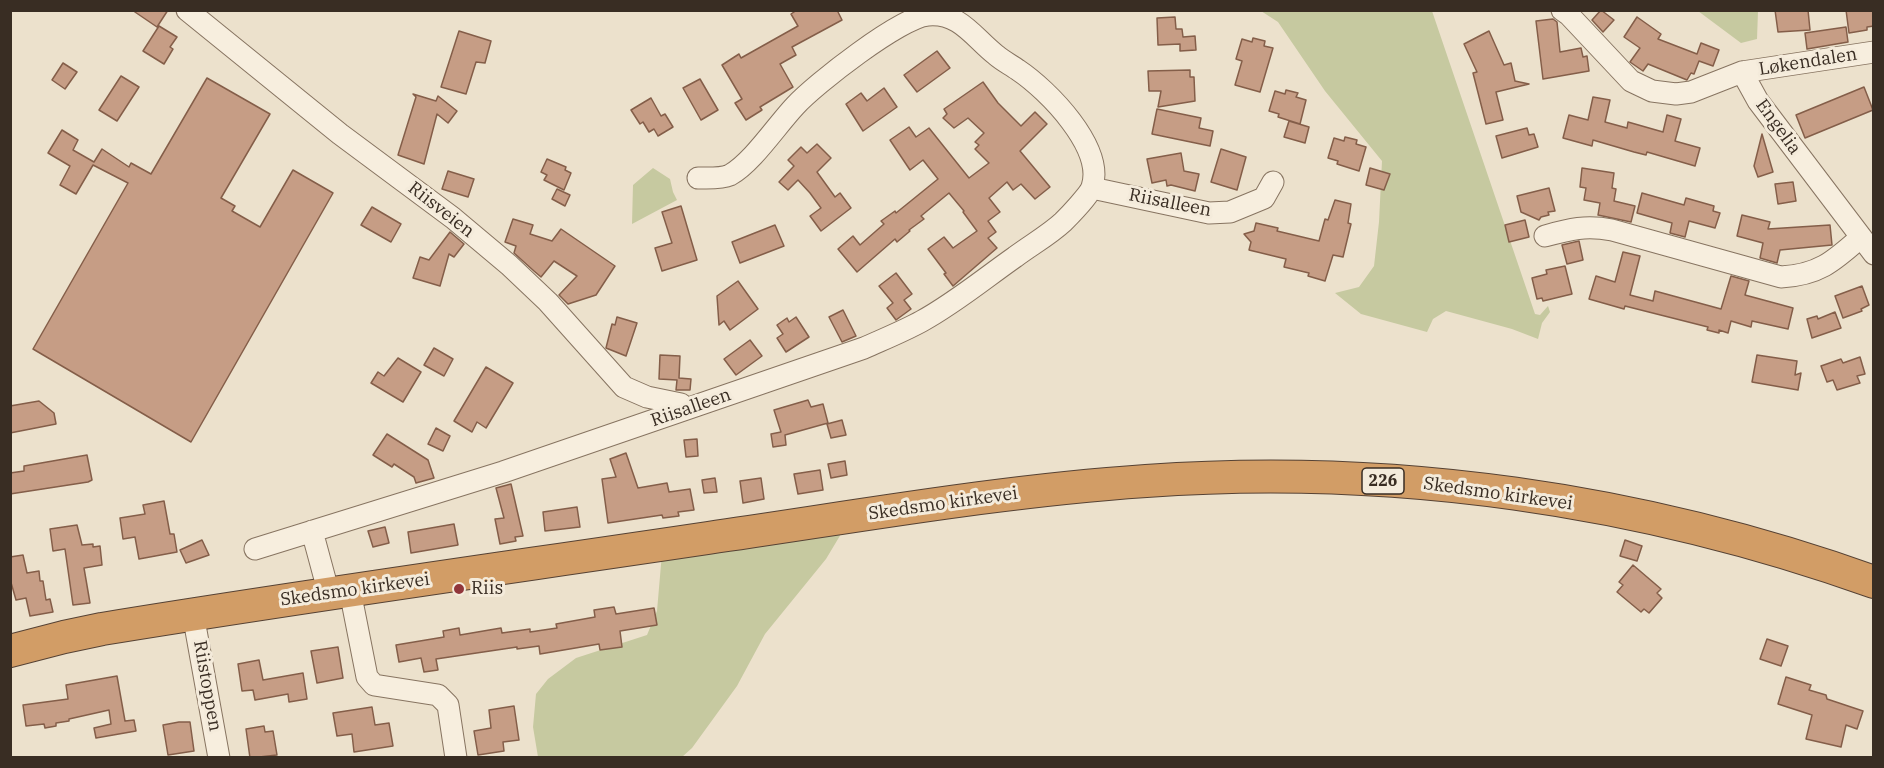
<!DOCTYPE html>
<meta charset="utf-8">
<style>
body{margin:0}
#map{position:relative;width:1884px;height:768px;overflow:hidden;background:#ece1cc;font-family:"IBM Plex Serif",serif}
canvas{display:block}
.frame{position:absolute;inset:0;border:12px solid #392d23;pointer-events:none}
</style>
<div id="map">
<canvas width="1884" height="768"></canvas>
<div class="frame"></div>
</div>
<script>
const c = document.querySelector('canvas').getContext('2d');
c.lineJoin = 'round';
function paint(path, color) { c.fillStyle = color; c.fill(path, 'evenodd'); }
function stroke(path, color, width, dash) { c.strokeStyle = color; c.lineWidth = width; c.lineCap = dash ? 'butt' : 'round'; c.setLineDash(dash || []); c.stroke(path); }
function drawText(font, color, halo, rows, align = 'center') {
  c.font = font + ' "IBM Plex Serif",serif'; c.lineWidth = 6; c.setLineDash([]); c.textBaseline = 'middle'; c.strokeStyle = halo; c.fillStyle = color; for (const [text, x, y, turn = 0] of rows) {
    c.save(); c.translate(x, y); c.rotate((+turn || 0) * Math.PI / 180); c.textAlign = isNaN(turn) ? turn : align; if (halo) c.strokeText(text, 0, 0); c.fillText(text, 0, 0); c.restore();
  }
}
paint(new Path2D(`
 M1261,11H1432L1535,314L1540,315L1548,306L1550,312L1542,323L1538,339L1512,329L1446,311L1433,319L1427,332L1361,314L1335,293L1359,287L1374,266L1379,222L1382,161L1325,91L1278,22Z
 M1698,11H1758L1757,39L1741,43Z
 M653,168L670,179L673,192L677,200L632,224L633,185Z
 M851,500L844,529L826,559L765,634L737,686L692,748L682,757H538L533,727L536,694L548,679L576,658L647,635L657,611L662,553L839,508Z`), '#c6c9a0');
const building = new Path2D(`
 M132,10H168L157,27Z
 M797,10H837L842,20L792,47L796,55L780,64L793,87L760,107L762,110L746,120L735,103L742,99L722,65L739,54L741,58L798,26L791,14Z
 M1601,10L1614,20L1603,32L1592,20Z
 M1775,10H1808L1810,30L1778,32Z
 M1846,10H1874V26L1867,27V30L1849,33Z
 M1175,17L1176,29H1182L1183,37L1195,36L1196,50L1180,51V44L1158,45L1157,18Z
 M1637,17L1661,34L1658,39L1697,54L1701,43L1719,50L1713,66L1699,61L1694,74L1691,73L1687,80L1648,64L1643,71L1630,62L1640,48L1624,37Z
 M1553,19L1557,22L1560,52L1581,48L1583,57L1587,56L1589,71L1543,79L1536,21Z
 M159,26L177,37L170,47L173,49L164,64L143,51Z
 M1846,27L1848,42L1807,49L1805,33Z
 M459,31L491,41L485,63L476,62L466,94L441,87Z
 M1489,31L1504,65L1511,63L1515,81L1529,84L1496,92L1503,120L1486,124L1473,73L1477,72L1464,44Z
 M1253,38L1265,41L1264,46L1273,48L1260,92L1235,85L1242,61L1236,59L1242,39L1252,42Z
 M937,51L950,68L917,92L904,75Z
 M63,63L77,72L65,89L52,80Z
 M1190,70V77H1194L1195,101L1158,107L1161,91H1149L1148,71Z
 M121,76L139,87L117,121L99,110Z
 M207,78L270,114L221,198L235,206L232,211L260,227L293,170L333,193L191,442L33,349L128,183L93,165L76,194L60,185L70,166L48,153L62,130L78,140L73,150L94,162L102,149L129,167L131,163L151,174Z
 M700,79L718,110L701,120L683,88Z
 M983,82L998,103L1021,126L1035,112L1047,124L1020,151L1050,187L1035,199L1021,184L1013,190L1007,182L989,198L1000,212L988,221L996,232L988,238L997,248L953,286L944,274L946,273L928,249L944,237L953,248L977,231L963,212L964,211L949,193L921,216L924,219L909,230L910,231L897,242L895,239L857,272L838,249L853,236L860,245L884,224L881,221L895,211L896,213L938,179L923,160L910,170L890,140L909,127L916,137L929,128L969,178L989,163L975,149L979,145L975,142L984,133L968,118L954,128L943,118L947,114L944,109Z
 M1864,87L1873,110L1805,138L1796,115Z
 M884,88L897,107L863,131L846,104L861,93L867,101Z
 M1286,90L1298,93L1296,97L1306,100L1300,124L1278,117L1279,114L1269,111L1275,91L1285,94Z
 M413,94L436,101L438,96L457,111L448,123L437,114L424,164L398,155L416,97Z
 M1593,97L1610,100L1605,122L1627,128L1628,122L1663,132L1667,115L1681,119L1675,141L1700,148L1695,166L1647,152L1646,155L1634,152L1593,140L1592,146L1563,138L1569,115L1588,120Z
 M651,98L661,116L665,114L673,127L658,136L654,129L649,132L643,122L640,124L631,110Z
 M1157,109L1201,118L1199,128L1213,131L1210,146L1152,134Z
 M1289,121L1309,127L1305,143L1284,137Z
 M1527,128L1529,135L1534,134L1538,147L1502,158L1496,136Z
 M1762,134L1773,172L1758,177L1754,166Z
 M1345,137L1357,140L1356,144L1366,147L1359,171L1337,164L1338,161L1328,158L1334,138L1344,141Z
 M817,144L831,158L817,172L835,197L840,193L851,208L821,231L810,216L821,208L810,193L798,180L788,190L779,182L794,166L788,160L801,147L807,153Z
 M1221,149L1246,157L1237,190L1211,182Z
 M1181,153L1184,171L1199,174L1195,191L1171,185L1167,186L1166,180L1152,183L1147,159Z
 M547,159L566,167L565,170L571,173L564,190L544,180L547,175L541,172Z
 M1370,168L1390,174L1384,190L1366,185Z
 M1582,168L1614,173L1612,188L1616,189L1614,201L1635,206L1631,222L1598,215L1600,203L1584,200L1586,188L1580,187Z
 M448,171L474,179L468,197L442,189Z
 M1793,182L1796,201L1778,204L1775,184Z
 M1549,188L1555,211L1548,212L1549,215L1541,217L1539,220L1521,212L1517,196Z
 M557,189L570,195L565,206L552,199Z
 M1642,193L1684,205L1686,198L1714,206L1713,211L1720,213L1715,228L1689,221L1685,237L1670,233L1672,223L1637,213Z
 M1335,200L1351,204L1348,223L1351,224L1343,257L1333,255L1325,281L1308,276L1309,273L1284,267L1286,259L1249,250L1251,242L1244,234L1254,231L1256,223L1278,228L1277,231L1319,241L1325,219L1328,220Z
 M681,206L697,260L662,271L655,248L672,243L662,212Z
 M372,207L401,224L391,242L361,225Z
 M1742,215L1770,222L1768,229L1830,225L1832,245L1780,250L1777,263L1760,258L1763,243L1737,236Z
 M513,219L533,225L530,234L552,241L561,229L615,266L596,295L568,304L559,295L577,276L554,261L541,277L534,271L514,253L516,246L505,242Z
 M1525,220L1529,237L1509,242L1505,225Z
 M775,225L784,246L740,263L732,242Z
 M450,232L464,244L454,257L449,254L440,286L413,278L420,257L429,260Z
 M1579,241L1583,260L1567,264L1562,245Z
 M1623,252L1640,256L1630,295L1653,301L1655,291L1721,309L1731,276L1749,281L1745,295L1793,308L1788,329L1752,321L1751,327L1731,321L1728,333L1719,330V333L1707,330L1708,327L1625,306L1624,309L1589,299L1596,276L1615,282Z
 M1565,266L1572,294L1543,301L1542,298L1537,299L1532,278L1547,274L1546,270Z
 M896,273L912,294L904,300L911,309L896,320L887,308L893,303L879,286Z
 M738,281L758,309L730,330L724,321L719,325L717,296Z
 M1862,286L1869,305L1861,309L1862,311L1843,318L1835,296Z
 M843,310L856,336L842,342L829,317Z
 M1835,312L1841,328L1812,338L1807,319L1817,316L1818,319Z
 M617,317L637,323L626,356L606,348L612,324L615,325Z
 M796,317L809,337L786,352L777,338L783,334L777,325L787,318L789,322Z
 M750,340L762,356L736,375L724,359Z
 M434,348L453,359L444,376L424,365Z
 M660,355L680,356L679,378L691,379L690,390H676L677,380L659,379Z
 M1757,355L1797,361L1795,375L1801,373L1798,390L1752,382Z
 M1860,357L1865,374L1857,376L1860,383L1837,390L1833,380L1827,382L1821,366L1841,359L1843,363Z
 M398,358L421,372L403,402L371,383L378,372L384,376Z
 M486,367L513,383L486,428L477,422L472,432L454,421Z
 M808,400L811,407L823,404L828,423L785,435L786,445L773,447L771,434L781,432L774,410Z
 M39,401L54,413L56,424L10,433V406Z
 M842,420L846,435L831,438L827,424Z
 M436,428L450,436L443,451L428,444Z
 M387,434L428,460L434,478L416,483L414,477L394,464L392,467L373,455Z
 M697,439L698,456L686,457L684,440Z
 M626,453L638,488L667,483L669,492L690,489L694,510L678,512L679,516L663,518L662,515L608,523L602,479L616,477L610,459Z
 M87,455L92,480L88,482L10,494V473L24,471V466Z
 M845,461L847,475L831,478L828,464Z
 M820,470L823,490L798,494L794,474Z
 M715,478L717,492L704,493L702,480Z
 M761,478L764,499L743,503L740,481Z
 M511,484L523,536L515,537L516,541L500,544L495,519L504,518L496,488Z
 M164,501L170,534H174L177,552L139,559L135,537L123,539L120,518L145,514L143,505Z
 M577,507L580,527L545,531L543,512Z
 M454,524L458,545L411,553L408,532Z
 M77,525L82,545L93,544V547L100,546L102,565L84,568L90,603L73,605L65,549L53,551L50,529Z
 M385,527L389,543L373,547L368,531Z
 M202,540L209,555L186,563L180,550Z
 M1625,540L1642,546L1637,561L1620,556Z
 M23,555L27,573L39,571L40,581H43L46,600L50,599L53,612L30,616L26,598L16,600L10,579V557Z
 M1633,565L1661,589L1657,593L1662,598L1649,613L1644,609L1641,612L1617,592L1623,585L1619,582Z
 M614,607L616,614L654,608L657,625L620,631L622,647L600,650L599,644L540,654L539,646L517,649V647L436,659L438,670L424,672L421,658L399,662L396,645L444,637L443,631L459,628L460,635L501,628L502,633L530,629V632L557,628L556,624L595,617L594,610Z
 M1767,639L1788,646L1781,666L1760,659Z
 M338,647L343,678L317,683L311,651Z
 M259,660L263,680L303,673L307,699L289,702L288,694L255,700L253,690L242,691L238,664Z
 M117,676L125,721L134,720L136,731L96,738L94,728L111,724L109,710L69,719V721L56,723V726L45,728L44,724L26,726L23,705L68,699L66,685Z
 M1786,677L1811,685L1809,690L1826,695L1827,699L1863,711L1857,729L1846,725L1841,747L1806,739L1812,715L1778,704Z
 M514,706L519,740L503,742L504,751L478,755L474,731L491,728L489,710Z
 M372,707L375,725L389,723L393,746L354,752L352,734L337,736L333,713Z
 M179,722H190L194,751L168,755L163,725Z
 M264,726L265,732L273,731L277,755L250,758L246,729Z`);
paint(building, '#c69d85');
stroke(building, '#845e49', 1.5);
const minor = new Path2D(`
 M187,10L340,134L453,218L509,265L548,302L624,387L647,397L681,404L687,409
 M1562,10L1569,15L1631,81L1652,91L1676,94L1691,92L1742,72L1874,52
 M1742,72L1758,101L1874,254
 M1092,188L1209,213L1230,212L1264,198L1273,182
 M1545,236C1570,229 1586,225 1612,230L1781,277C1818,275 1833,262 1860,238
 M312,531L329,594
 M255,549L503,472L864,348C884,339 904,331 922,321C955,303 985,278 1015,257C1031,245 1049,235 1063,222C1069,216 1090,194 1092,187C1105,148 1048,90 1018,70C1011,65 1003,61 996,55C974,38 960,12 928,15C901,17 815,84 795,106C777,125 752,163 730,175C721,179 708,178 698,178
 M350,591L367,677L374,685L438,695L448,705L456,758
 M193,614L219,758`);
const highway = new Path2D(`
 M10,651L64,637L102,629C303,596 506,568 708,538C854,517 999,491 1146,481C1392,463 1642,499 1874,582`);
stroke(minor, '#877461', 23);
stroke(highway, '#564234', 34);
stroke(minor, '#f7eede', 21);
stroke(highway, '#d29d66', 32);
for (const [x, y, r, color] of [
 [459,589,6,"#91363a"]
]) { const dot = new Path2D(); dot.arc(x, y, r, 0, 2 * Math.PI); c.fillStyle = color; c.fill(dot); stroke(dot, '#f4ebdb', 2); }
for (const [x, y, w] of [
 [1383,481,42]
]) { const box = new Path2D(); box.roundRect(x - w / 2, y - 13, w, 26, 4.5); c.fillStyle = '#f4ebdb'; c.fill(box); stroke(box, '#392d23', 1.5); }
drawText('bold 16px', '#392d23', null, [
 ["226",1383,481]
]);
drawText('18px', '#392d23', '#f4ebdb', [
 ["Løkendalen",1808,62,-9],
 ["Engelia",1778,127,54],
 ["Riisalleen",1170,203,11],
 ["Riisveien",441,210,38],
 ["Riisalleen",691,408,-19],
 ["Skedsmo kirkevei",1498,494,8],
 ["Skedsmo kirkevei",943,504,-8],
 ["Skedsmo kirkevei",355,590,-8],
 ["Riistoppen",207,686,80]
]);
drawText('18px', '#392d23', '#f4ebdb', [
 ["Riis",471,589]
], 'left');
</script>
